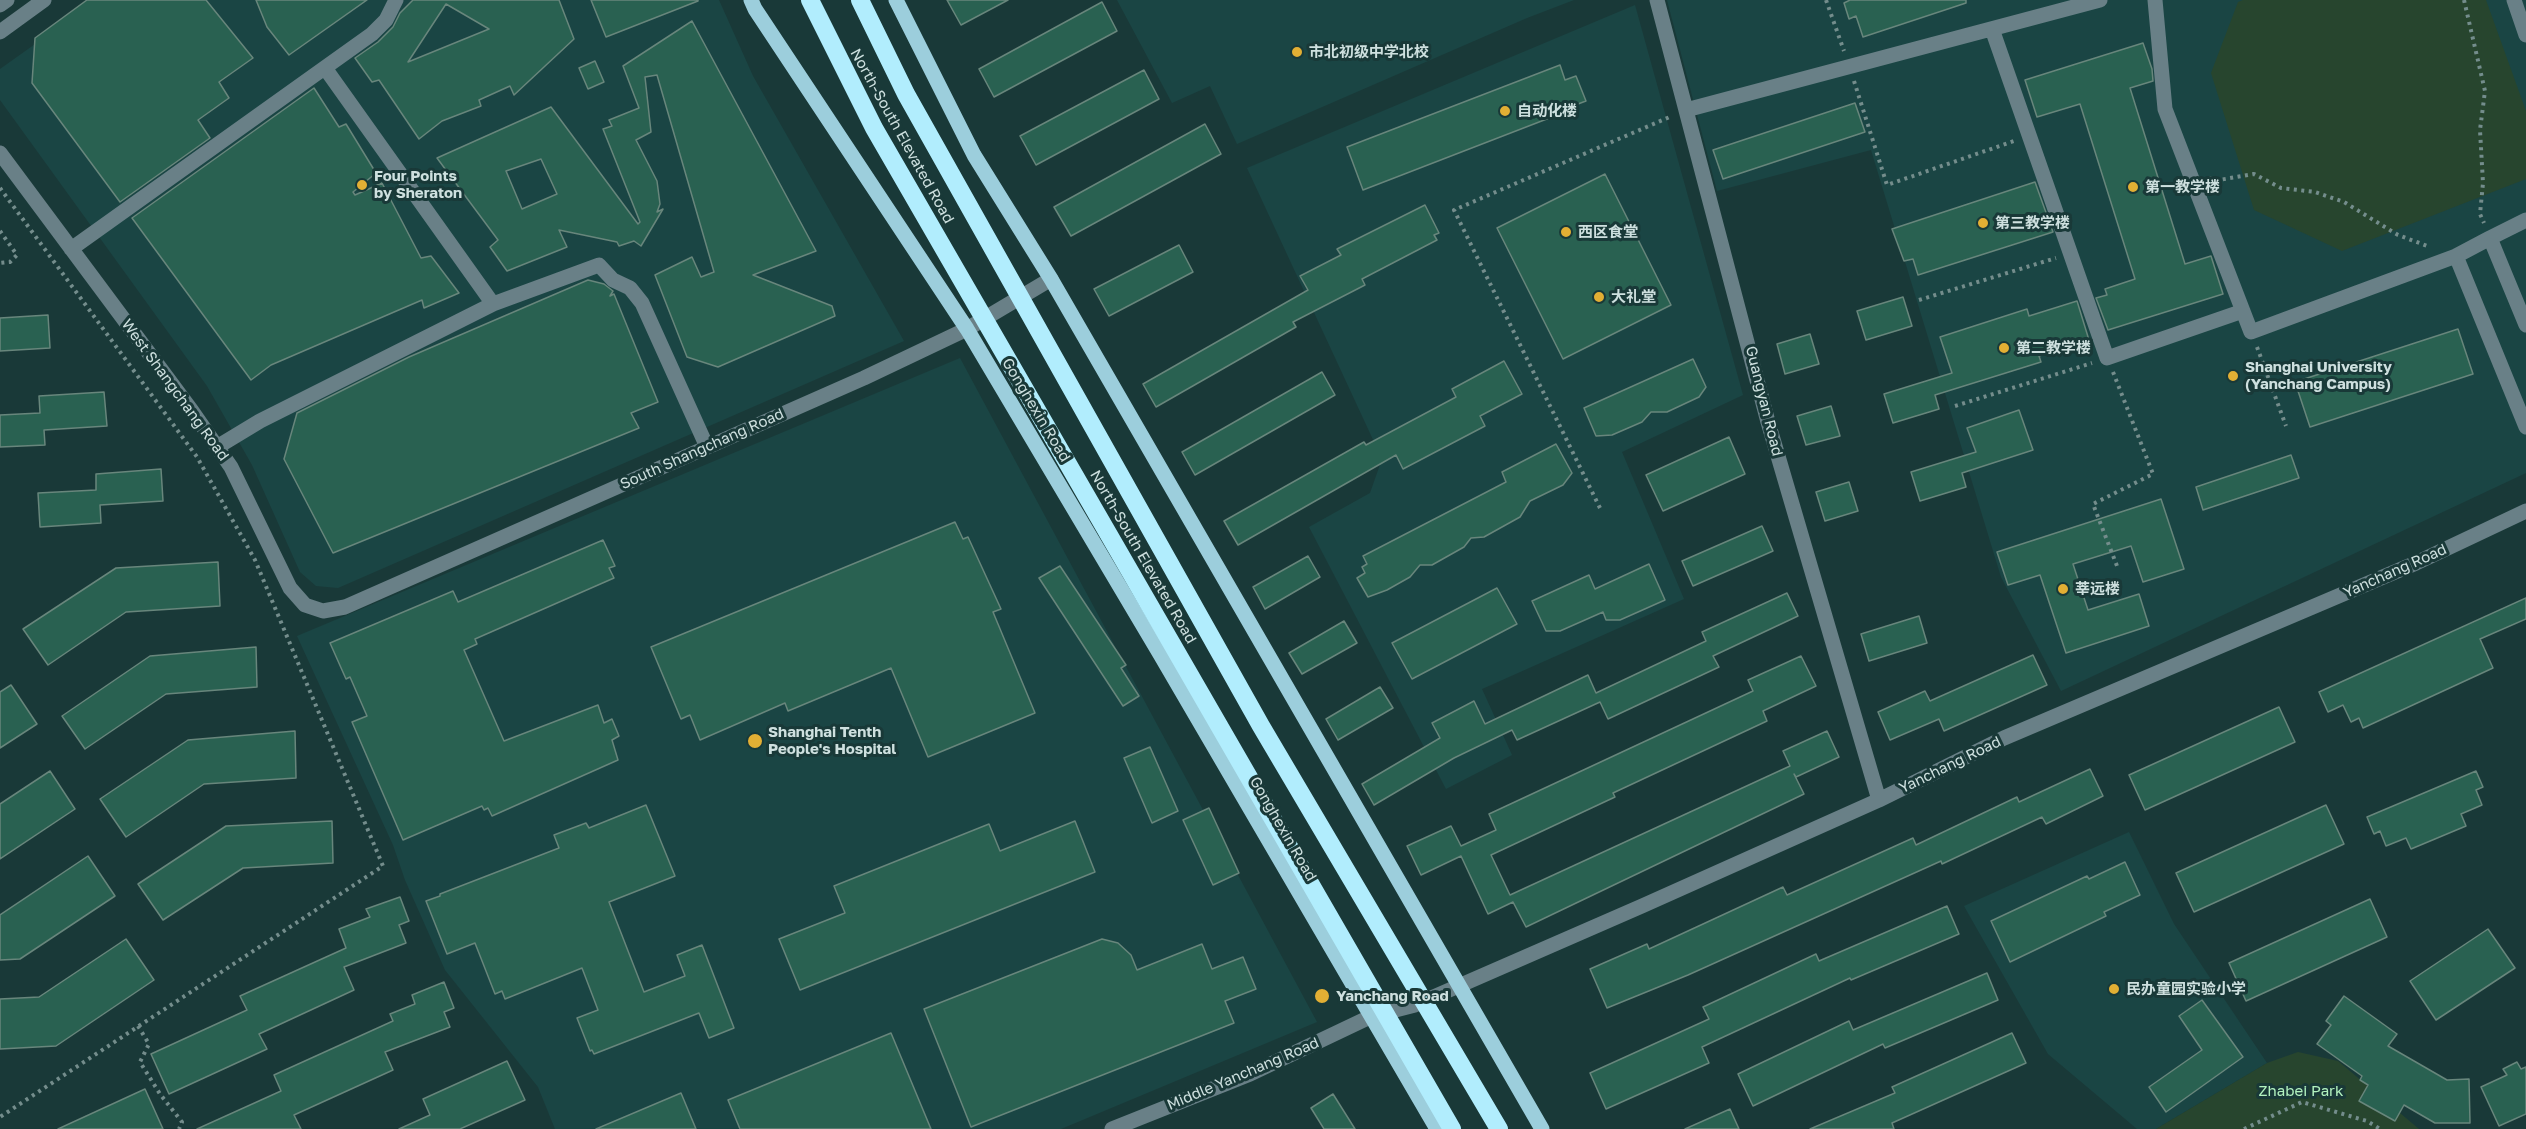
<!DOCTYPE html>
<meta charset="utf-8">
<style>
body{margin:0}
canvas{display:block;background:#193938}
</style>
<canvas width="2526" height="1129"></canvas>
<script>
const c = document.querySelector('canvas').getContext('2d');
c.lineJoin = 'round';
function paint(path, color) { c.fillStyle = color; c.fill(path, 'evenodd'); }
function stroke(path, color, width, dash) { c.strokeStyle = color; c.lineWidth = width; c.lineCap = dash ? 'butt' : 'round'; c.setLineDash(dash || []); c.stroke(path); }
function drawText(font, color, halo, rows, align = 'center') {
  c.font = font + ' "Golos Text","Noto Sans SC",sans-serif'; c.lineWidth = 6; c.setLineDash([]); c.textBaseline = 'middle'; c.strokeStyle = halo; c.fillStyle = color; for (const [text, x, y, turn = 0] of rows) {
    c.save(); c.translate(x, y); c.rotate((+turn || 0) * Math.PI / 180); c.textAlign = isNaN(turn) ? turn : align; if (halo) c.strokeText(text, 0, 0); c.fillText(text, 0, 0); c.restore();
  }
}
paint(new Path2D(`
 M97,0H719L753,76L904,341L338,588L316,586L300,572L252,465L207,386L0,100V69Z
 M1117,0H1574L1527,18L1237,144L1210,86L1172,103Z
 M1667,0H2526V473L2061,691L2001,577L1871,150L1717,191Z
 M1635,5L1743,395L1622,452L1684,599L1482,689L1512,755L1446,789L1309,527L1370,493L1382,459L1247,168Z
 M960,358L1317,1022L1061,1129H555L538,1087L445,970L405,880L393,845L297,636Z
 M2129,832L2174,924L2267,1063L2156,1129H2137L2048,1054L1964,906Z`), '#1a4544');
paint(new Path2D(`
 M2243,0H2486L2526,111V179L2342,251L2254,210L2211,73L2238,2Z
 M2298,1052L2338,1061L2419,1129H2156L2267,1063Z`), '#27452e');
const building = new Path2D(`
 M87,0H206L253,58L219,82L229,98L198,120L210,138L120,202L32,83L35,38Z
 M256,0H367L289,55L267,27Z
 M413,0H559L574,39L514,95L510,86L479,100L481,106L442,121L419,139L379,80L372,82L355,58L378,42L393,27L400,13ZM446,4L489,29L408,62Z
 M591,0H698V1L606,37Z
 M947,0H1008L961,25Z
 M1850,0H1966V3L1863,37L1856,16L1849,19L1844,3Z
 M1102,2L1117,31L994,97L979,69Z
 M692,21L816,251L753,275L832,306L835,316L718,367L687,357L655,275L692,257L701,277L714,272L657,75L645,77L651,132L636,140L657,181L660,204L657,212L663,209L641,246L634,241L619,246L617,242L559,230L567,247L507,271L490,247L498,240L437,158L551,107L638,224L640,222L603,129L612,126L609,120L639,108L623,66ZM541,159L557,194L522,209L506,171Z
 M2143,43L2152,69L2153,81L2130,88L2185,264L2211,256L2223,294L2108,330L2096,298L2107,295L2105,289L2135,279L2080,104L2037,117L2025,80Z
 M595,61L604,82L588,89L579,68Z
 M1560,65L1565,80L1576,76L1586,101L1551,114L1552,117L1363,190L1347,147Z
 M1144,70L1159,99L1036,165L1020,136Z
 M314,88L339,127L346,124L376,173L353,192L355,195L382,183L421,258L431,256L459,293L424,308L422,300L271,365L251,380L132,218Z
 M1855,103L1865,132L1723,179L1713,150Z
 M1205,124L1221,154L1071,236L1054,207Z
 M1605,174L1671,305L1563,359L1497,228Z
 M2035,182L2053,232L1918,275L1913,259L1904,261L1892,229Z
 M1425,205L1439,233L1434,235L1437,240L1362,279L1365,285L1293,322L1296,327L1156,407L1143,384L1308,290L1300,276L1341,255L1337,249Z
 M1179,245L1193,272L1109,316L1094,289Z
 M588,280L604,284L613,291L610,296L614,294L658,402L631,413L639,428L333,553L284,459L297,413L409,357Z
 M1903,297L1912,326L1866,340L1857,311Z
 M2077,301L2089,340L2039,356L2041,362L1935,395L1939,409L1893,423L1884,394L1952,373L1940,337L2027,309L2029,316Z
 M48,315L50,348L0,351V318Z
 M2458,329L2473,374L2310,427L2295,382Z
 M1810,334L1819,364L1785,374L1777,344Z
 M1693,359L1706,387L1699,397L1667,412H1651L1642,422L1612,435L1596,436L1584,408Z
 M1504,361L1522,394L1480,416L1485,426L1403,469L1396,455L1238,545L1224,521L1364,442L1366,445L1456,397L1452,389Z
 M1322,372L1335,395L1195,475L1182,452Z
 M104,392L107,426L44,430L45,445L0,447V415L40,413L39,396Z
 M1831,406L1840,436L1806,445L1797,416Z
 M2019,410L2033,450L1962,473L1966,487L1920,501L1911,472L1976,452L1967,428Z
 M1729,437L1745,474L1663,511L1646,475Z
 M1556,444L1572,473L1563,485L1530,501L1520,517L1484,537L1471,538L1464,547L1432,565H1420L1410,577L1387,590L1368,597L1357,578L1365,573L1362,567L1367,564L1363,556L1506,482L1502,472Z
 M2291,455L2299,478L2203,510L2196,487Z
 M161,469L163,501L100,505L101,523L40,527L38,493L96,490V474Z
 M1849,482L1858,511L1825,521L1816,492Z
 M2161,499L2184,569L2143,582L2131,546L2073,564L2088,610L2139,594L2149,626L2066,653L2040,575L2008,585L1997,552Z
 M955,522L963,539L968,537L1001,609L993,612L1035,713L928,757L891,668L788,711L785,703L700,740L690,715L681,719L651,647Z
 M1762,526L1773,551L1693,586L1682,561Z
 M603,540L615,566L609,568L614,578L475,639L477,644L464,650L504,741L598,705L604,723L612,719L619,736L612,740L618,760L492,816L488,808L484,810L482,806L403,840L352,722L367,716L350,677L346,679L330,643L453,591L458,602Z
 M1308,556L1320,577L1265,609L1253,587Z
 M218,562L220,606L126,612L48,665L23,629L116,568Z
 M1649,564L1665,600L1620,620H1606L1603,612L1560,631H1546L1532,601L1589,575L1595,589Z
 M1060,566L1126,665L1121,668L1139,696L1123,706L1039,578Z
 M1497,588L1517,624L1412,679L1392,643Z
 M1787,593L1798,616L1713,656L1719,667L1608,719L1600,702L1517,740L1512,730L1454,758L1374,805L1362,784L1440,738L1432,723L1474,701L1485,724L1588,675L1596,693L1706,641L1702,632Z
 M2526,598V619L2480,639L2493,668L2363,728L2359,718L2351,722L2343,705L2328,712L2319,692Z
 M1919,616L1927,643L1869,661L1861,634Z
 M1344,621L1357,643L1302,674L1289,653Z
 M256,647L257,687L166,694L85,749L62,716L150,656Z
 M2033,655L2047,685L1944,731L1939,719L1890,740L1878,712L1925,691L1930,701Z
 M1801,656L1816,686L1763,711L1767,721L1613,793L1615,797L1491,855L1510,895L1790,766L1783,751L1827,731L1839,757L1796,777L1794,774L1804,794L1526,927L1513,902L1488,914L1461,856L1421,875L1407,846L1451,826L1461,846L1496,830L1489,814L1753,691L1748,680Z
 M11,685L37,724L0,748V692Z
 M1380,687L1393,708L1338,740L1326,719Z
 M2279,707L2295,742L2145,810L2129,775Z
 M295,731L296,778L204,784L126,837L100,799L188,740Z
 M1150,747L1178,811L1152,823L1124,758Z
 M2090,769L2103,796L2046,824L2042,817L1942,864L1941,861L1688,975L1607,1008L1590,969L1647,944L1649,949L1783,887L1787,895L1913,838L1916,845L2017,797L2019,802Z
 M50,771L75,809L0,859V804Z
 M2476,771L2483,787L2476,790L2482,805L2461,814L2466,826L2411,849L2406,838L2386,846L2380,831L2374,834L2367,817Z
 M646,805L675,876L609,902L644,992L685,976L677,955L702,945L734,1028L709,1038L699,1013L594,1054L592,1050L590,1051L577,1018L598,1010L582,968L505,999L502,991L495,994L475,943L447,954L426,901L440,896V894L559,848L554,835L586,823L589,828Z
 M2326,805L2344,844L2194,912L2176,873Z
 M1209,808L1239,873L1213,885L1183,820Z
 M332,821L333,863L243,868L163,920L138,884L226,826Z
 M1075,821L1095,872L800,990L779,939L845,913L834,886L989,824L1000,851Z
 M88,856L115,896L20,959L0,960V915Z
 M2125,862L2140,895L2104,912L2106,916L2010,962L1991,921L2087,876L2089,879Z
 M400,897L409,921L399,925L406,943L344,967L354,990L259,1034L267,1049L169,1094L151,1054L247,1010L240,996L346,948L339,929L370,917L366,909Z
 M2370,899L2387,937L2246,1001L2229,963Z
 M1947,906L1959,934L1851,980L1850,978L1702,1047L1709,1063L1606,1109L1590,1073L1709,1019L1703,1007L1816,954L1819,961Z
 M2488,929L2515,968L2436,1020L2410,981Z
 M126,939L154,980L56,1046L0,1049V999L39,997Z
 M1102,939L1118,943L1131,955L1137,970L1202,944L1212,969L1243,957L1256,989L1225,1001L1234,1023L971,1127L924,1009Z
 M1987,973L1998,1000L1885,1048L1883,1044L1753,1106L1738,1074L1849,1021L1853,1030Z
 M444,982L454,1008L444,1012L450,1027L385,1052L393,1070L294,1115L301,1129H197L281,1091L274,1075L393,1021L390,1014L415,1004L412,995Z
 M2344,996L2397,1034L2388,1046L2447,1080L2469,1079L2470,1123H2435L2404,1105L2395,1121L2359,1101L2368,1085L2360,1080L2362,1076L2317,1044L2331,1025L2326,1021Z
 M2202,1000L2243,1057L2166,1112L2149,1087L2202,1050L2179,1016Z
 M891,1033L931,1129H740L728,1100Z
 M2012,1033L2026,1063L1892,1123L1894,1129H1810L1895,1093L1892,1087Z
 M507,1061L525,1100L460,1129H399L430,1115L423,1099Z
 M2517,1062L2521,1069L2526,1067V1114L2499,1126L2481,1087L2507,1075L2503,1069Z
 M145,1089L163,1129H58Z
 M681,1093L696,1129H596Z
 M1333,1094L1355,1129H1324L1311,1108Z
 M1730,1109L1739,1129H1685Z`);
paint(building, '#296151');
stroke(building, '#68867c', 1.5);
stroke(new Path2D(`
 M1826,0L1844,51
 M2464,0L2485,91L2480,130L2483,183L2480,214L2484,223
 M1854,81L1887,185L2014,141
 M2208,178L2219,180L2254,174L2281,188L2315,192L2344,202L2398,235L2430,247
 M0,188L197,457L255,560L383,866L0,1117
 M0,231L17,255L10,262L0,263
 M1919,300L2056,258
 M2257,347L2286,426
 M2113,372L2153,474L2093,504L2117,566
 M1955,406L2092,363
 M1600,508L1454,210L1672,116
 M138,1026L149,1044L140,1062L160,1094L182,1122L179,1129
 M2244,1129L2302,1102L2367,1121L2380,1129`), '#748d8c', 4, [3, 4.5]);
stroke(new Path2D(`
 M1657,0L1768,422L1879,800
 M2155,0L2165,109L2251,332L2456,256L2526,427
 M2514,0L2526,35
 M0,5L7,0
 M1992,29L2107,358L2243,311
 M0,32L44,0
 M325,68L493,304
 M1686,110L2100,0
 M0,153L192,411L231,467L290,588L305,605L323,611L345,607L864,378L967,329L1051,279
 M2526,220L2490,238L2526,325
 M71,249L372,34L386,20L396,0
 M2456,256L2490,238
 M217,447L260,421L493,304L599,265L613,280L630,288L642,303L707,447
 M1112,1129L1250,1074L1372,1016L1415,1005L1642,906L1879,800L2004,738L2416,563L2526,511`), '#698087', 15);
stroke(new Path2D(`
 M751,0L755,9L967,329L1161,656L1437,1129
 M896,0L974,155L1051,279L1542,1129`), '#9ccedc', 15);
stroke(new Path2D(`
 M810,0L874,128L1452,1129
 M860,0L906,94L1261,726L1499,1129`), '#b1edfd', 18);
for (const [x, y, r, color] of [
 [1297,52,6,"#e2af34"],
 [1505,111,6,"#e2af34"],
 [362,185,6,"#e2af34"],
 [2133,187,6,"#e2af34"],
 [1983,223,6,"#e2af34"],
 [1566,232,6,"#e2af34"],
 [1599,297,6,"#e2af34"],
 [2004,348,6,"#e2af34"],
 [2233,376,6,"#e2af34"],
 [2063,589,6,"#e2af34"],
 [755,741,8,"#e2af34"],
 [2114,989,6,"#e2af34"],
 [1322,996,8,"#e2af34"]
]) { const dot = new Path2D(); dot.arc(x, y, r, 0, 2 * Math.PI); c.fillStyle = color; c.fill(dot); stroke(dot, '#193938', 2); }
drawText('bold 15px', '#cee0df', '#193938', [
 ["市北初级中学北校",1309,52],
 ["自动化楼",1517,111],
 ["Four Points",374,176],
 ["by Sheraton",374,193],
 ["第一教学楼",2145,187],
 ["第三教学楼",1995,223],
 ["西区食堂",1578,232],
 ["大礼堂",1611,297],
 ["第二教学楼",2016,348],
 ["Shanghai University",2245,367],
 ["(Yanchang Campus)",2245,384],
 ["莘远楼",2075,589],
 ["Shanghai Tenth",768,732],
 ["People's Hospital",768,749],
 ["民办童园实验小学",2126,989],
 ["Yanchang Road",1336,996]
], 'left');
drawText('15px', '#cee0df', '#193938', [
 ["North-South Elevated Road",902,136,61],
 ["West Shangchang Road",175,390,54],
 ["Guangyan Road",1764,401,76],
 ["Gonghexin Road",1036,410,59],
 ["South Shangchang Road",702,449,-24],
 ["North-South Elevated Road",1143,557,60],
 ["Yanchang Road",2395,571,-24],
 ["Yanchang Road",1950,765,-26],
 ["Gonghexin Road",1283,829,60],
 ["Middle Yanchang Road",1243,1074,-23]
]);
drawText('15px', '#b2f2bf', '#193938', [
 ["Zhabei Park",2301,1091]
]);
</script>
